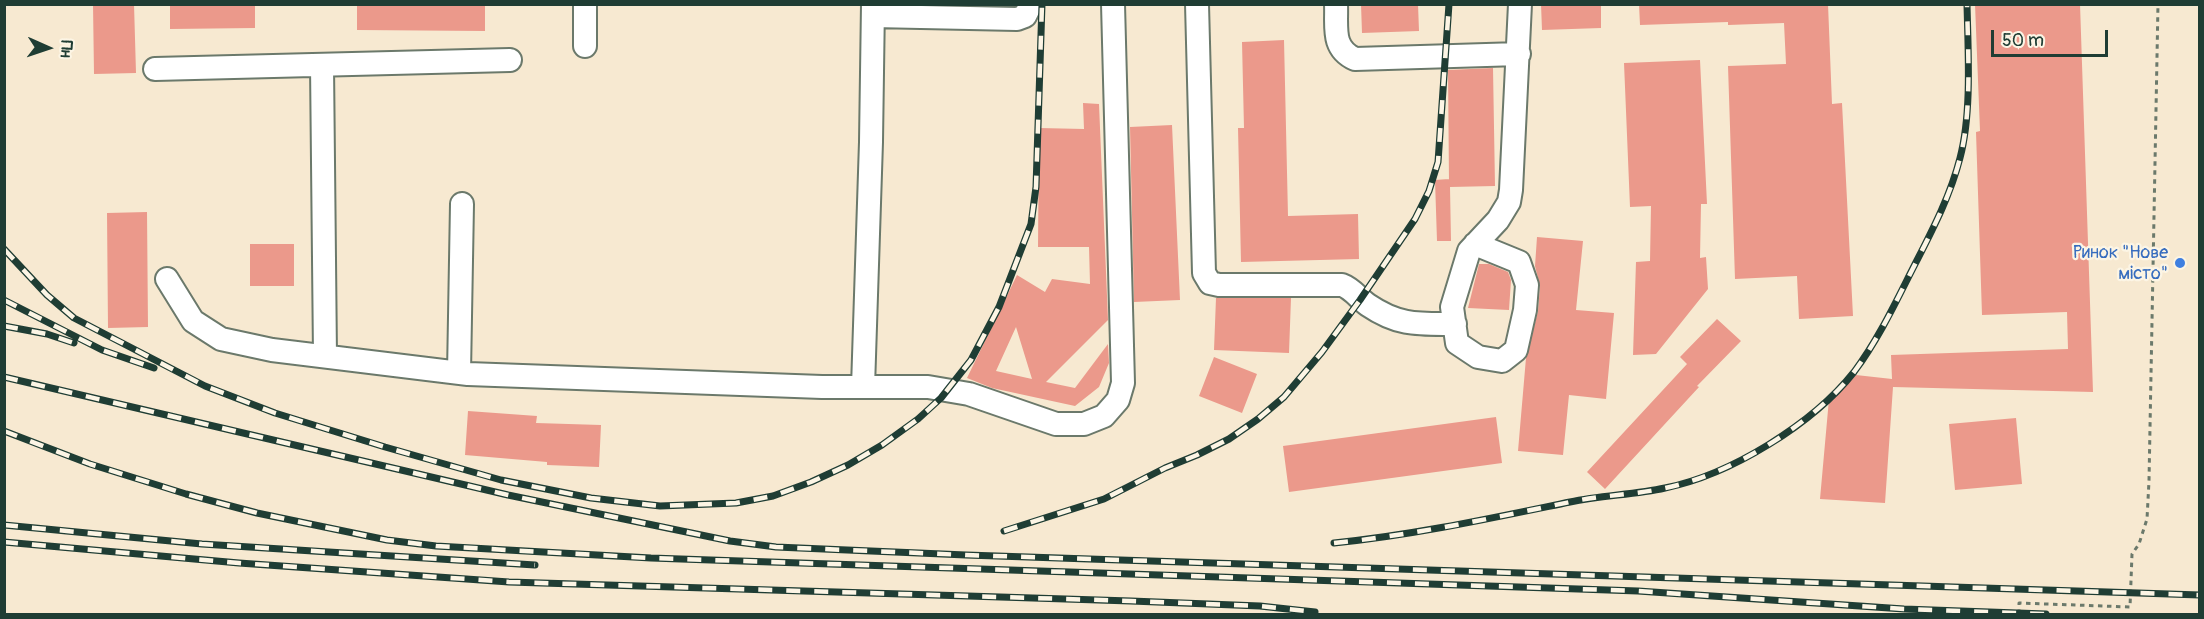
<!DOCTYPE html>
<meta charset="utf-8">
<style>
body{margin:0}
#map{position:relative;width:2204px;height:619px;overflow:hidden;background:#f7e9d1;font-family:Pangolin,sans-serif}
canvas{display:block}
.frame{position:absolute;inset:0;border:6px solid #1f3d34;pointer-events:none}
.north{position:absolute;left:18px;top:18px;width:60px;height:60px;-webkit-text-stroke:4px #fcf5e5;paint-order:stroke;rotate:93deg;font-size:16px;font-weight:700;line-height:24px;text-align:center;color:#1f3d34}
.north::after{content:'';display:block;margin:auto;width:21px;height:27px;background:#1f3d34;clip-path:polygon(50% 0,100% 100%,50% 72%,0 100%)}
.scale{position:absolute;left:1991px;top:30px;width:117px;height:27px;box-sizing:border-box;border:3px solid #1f3d34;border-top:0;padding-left:8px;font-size:18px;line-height:21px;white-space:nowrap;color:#1f3d34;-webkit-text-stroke:4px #fcf5e5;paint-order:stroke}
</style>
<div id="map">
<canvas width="2204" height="619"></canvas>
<div class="frame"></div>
<div class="north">Пн</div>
<div class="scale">50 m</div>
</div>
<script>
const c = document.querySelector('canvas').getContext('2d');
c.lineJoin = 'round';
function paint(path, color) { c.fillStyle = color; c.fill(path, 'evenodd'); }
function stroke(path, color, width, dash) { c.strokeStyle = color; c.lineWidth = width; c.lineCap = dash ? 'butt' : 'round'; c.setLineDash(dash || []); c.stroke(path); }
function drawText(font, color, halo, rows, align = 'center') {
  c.font = font + ' Pangolin,sans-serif'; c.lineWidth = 4.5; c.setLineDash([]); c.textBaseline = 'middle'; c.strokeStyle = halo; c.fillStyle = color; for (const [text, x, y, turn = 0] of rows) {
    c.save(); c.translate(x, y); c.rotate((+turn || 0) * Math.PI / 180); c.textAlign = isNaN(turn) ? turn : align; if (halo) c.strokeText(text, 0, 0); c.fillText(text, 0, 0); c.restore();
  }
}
paint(new Path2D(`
 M93,4H134L136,73L94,74Z
 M170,4H255V28L170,29Z
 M357,4H485V31L357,30Z
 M1361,4H1418L1419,31L1362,33Z
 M1541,4H1601V28L1542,30Z
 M1639,4H1828L1832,104L1842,103L1853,316L1799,319L1797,276L1735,279L1728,66L1786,64L1784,23L1728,25V22L1640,25Z
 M1975,4H2080L2093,392L1893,387L1885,503L1820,499L1829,399L1856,375L1892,379L1891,355L2068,349L2067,312L1982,315L1976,132L1980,131Z
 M1284,40L1288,216L1358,214L1359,259L1241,262L1238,128H1244L1242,42Z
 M1700,60L1707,204H1701L1700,258L1706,257L1708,289L1656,354L1633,355L1636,262L1650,261L1651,206L1630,207L1624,63Z
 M1493,68L1495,186L1450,187L1451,241H1437L1435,180L1449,179V182L1448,70Z
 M1083,103L1099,104L1108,320L1046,382L1075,388L1108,344L1109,363L1099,387L1075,406L992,388L967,378L1017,275L1045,292L1052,279L1090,284L1089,247H1038L1039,128L1084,129ZM1016,327L1032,379L996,371Z
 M1172,125L1180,300L1134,302L1130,127Z
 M147,212L148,327L108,328L107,213Z
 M1537,237L1583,241L1576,310L1614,313L1606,399L1569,395L1563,455L1518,451L1526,358L1538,311L1540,286L1535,266Z
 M250,244H294V286H250Z
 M1479,264H1489L1508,272L1511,280L1509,310L1468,308Z
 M1216,298H1291L1289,353L1214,350Z
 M1717,319L1741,341L1697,386L1699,387L1605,489L1587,472L1687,364L1680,357Z
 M1214,357L1257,374L1242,413L1199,396Z
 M468,411L537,416L536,423L601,425L599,467L547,465V462L465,455Z
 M1496,417L1502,463L1289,492L1283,446Z
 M2016,418L2022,484L1955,490L1949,424Z`), '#eb998b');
const minor = new Path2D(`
 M1197,4L1204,273L1210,283L1219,285H1342C1353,289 1358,298 1368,305C1399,326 1418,324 1455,324
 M1336,4C1337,27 1331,48 1355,59L1519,54
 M873,16L1017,19L1025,16L1031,4
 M585,46V4
 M322,65L325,356
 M155,69L510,60
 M1475,244L1519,262L1527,285L1525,310L1516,350L1502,361L1478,357L1457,343L1452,307L1469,251L1498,220L1509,202L1511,190L1520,4
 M167,279L193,321L221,339L272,350L468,374L822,387H928L969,394L1056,424H1084L1104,416L1118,400L1123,383L1113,4
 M459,373L462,204
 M863,387L871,142L873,4`);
stroke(minor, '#6b796b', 26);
stroke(new Path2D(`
 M2019,614V603L2130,607L2132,554L2139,544L2147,519L2149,481L2158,4`), '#6b796b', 3, [4.5, 4.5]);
stroke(minor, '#fff', 22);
const rail = new Path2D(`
 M4,249L47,295L74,318L205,386L275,413L385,447L501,480L591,498L660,506L736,503L773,496L811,482L848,465L882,445L918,419L941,398L971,360L999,307L1031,224L1036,187L1042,4
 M4,300L102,350L154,368
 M4,326L47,334L74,343
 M4,377L508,495L730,541L776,547L966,555L2200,595
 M4,431L90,464L186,494L257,513L387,540L436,546L651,558L1638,591L1904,609L2046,614
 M4,525L202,544L535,565
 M1004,531L1104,499L1165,468L1197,455L1229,439L1258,419L1284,397L1322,352L1360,300L1415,219L1429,191L1438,162L1449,4
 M4,542L239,563L509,582L1131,601L1260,606L1315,612
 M1334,543C1414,535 1492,518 1570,502C1602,495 1634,495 1665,488C1730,475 1813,424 1854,372C1875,344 1891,312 1907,280C1927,240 1949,201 1960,158C1972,113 1968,51 1967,4`);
stroke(rail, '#1f3d34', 7);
stroke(rail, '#fcf5e5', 4.5, [14]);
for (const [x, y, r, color] of [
 [2180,263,6,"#3f7fe0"]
]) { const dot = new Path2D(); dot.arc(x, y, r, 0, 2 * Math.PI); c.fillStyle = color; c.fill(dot); stroke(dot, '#fcf5e5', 2); }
drawText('18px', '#366cbe', '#fcf5e5', [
 ["Ринок \"Нове",2168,253],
 ["місто\"",2168,274]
], 'right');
</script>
